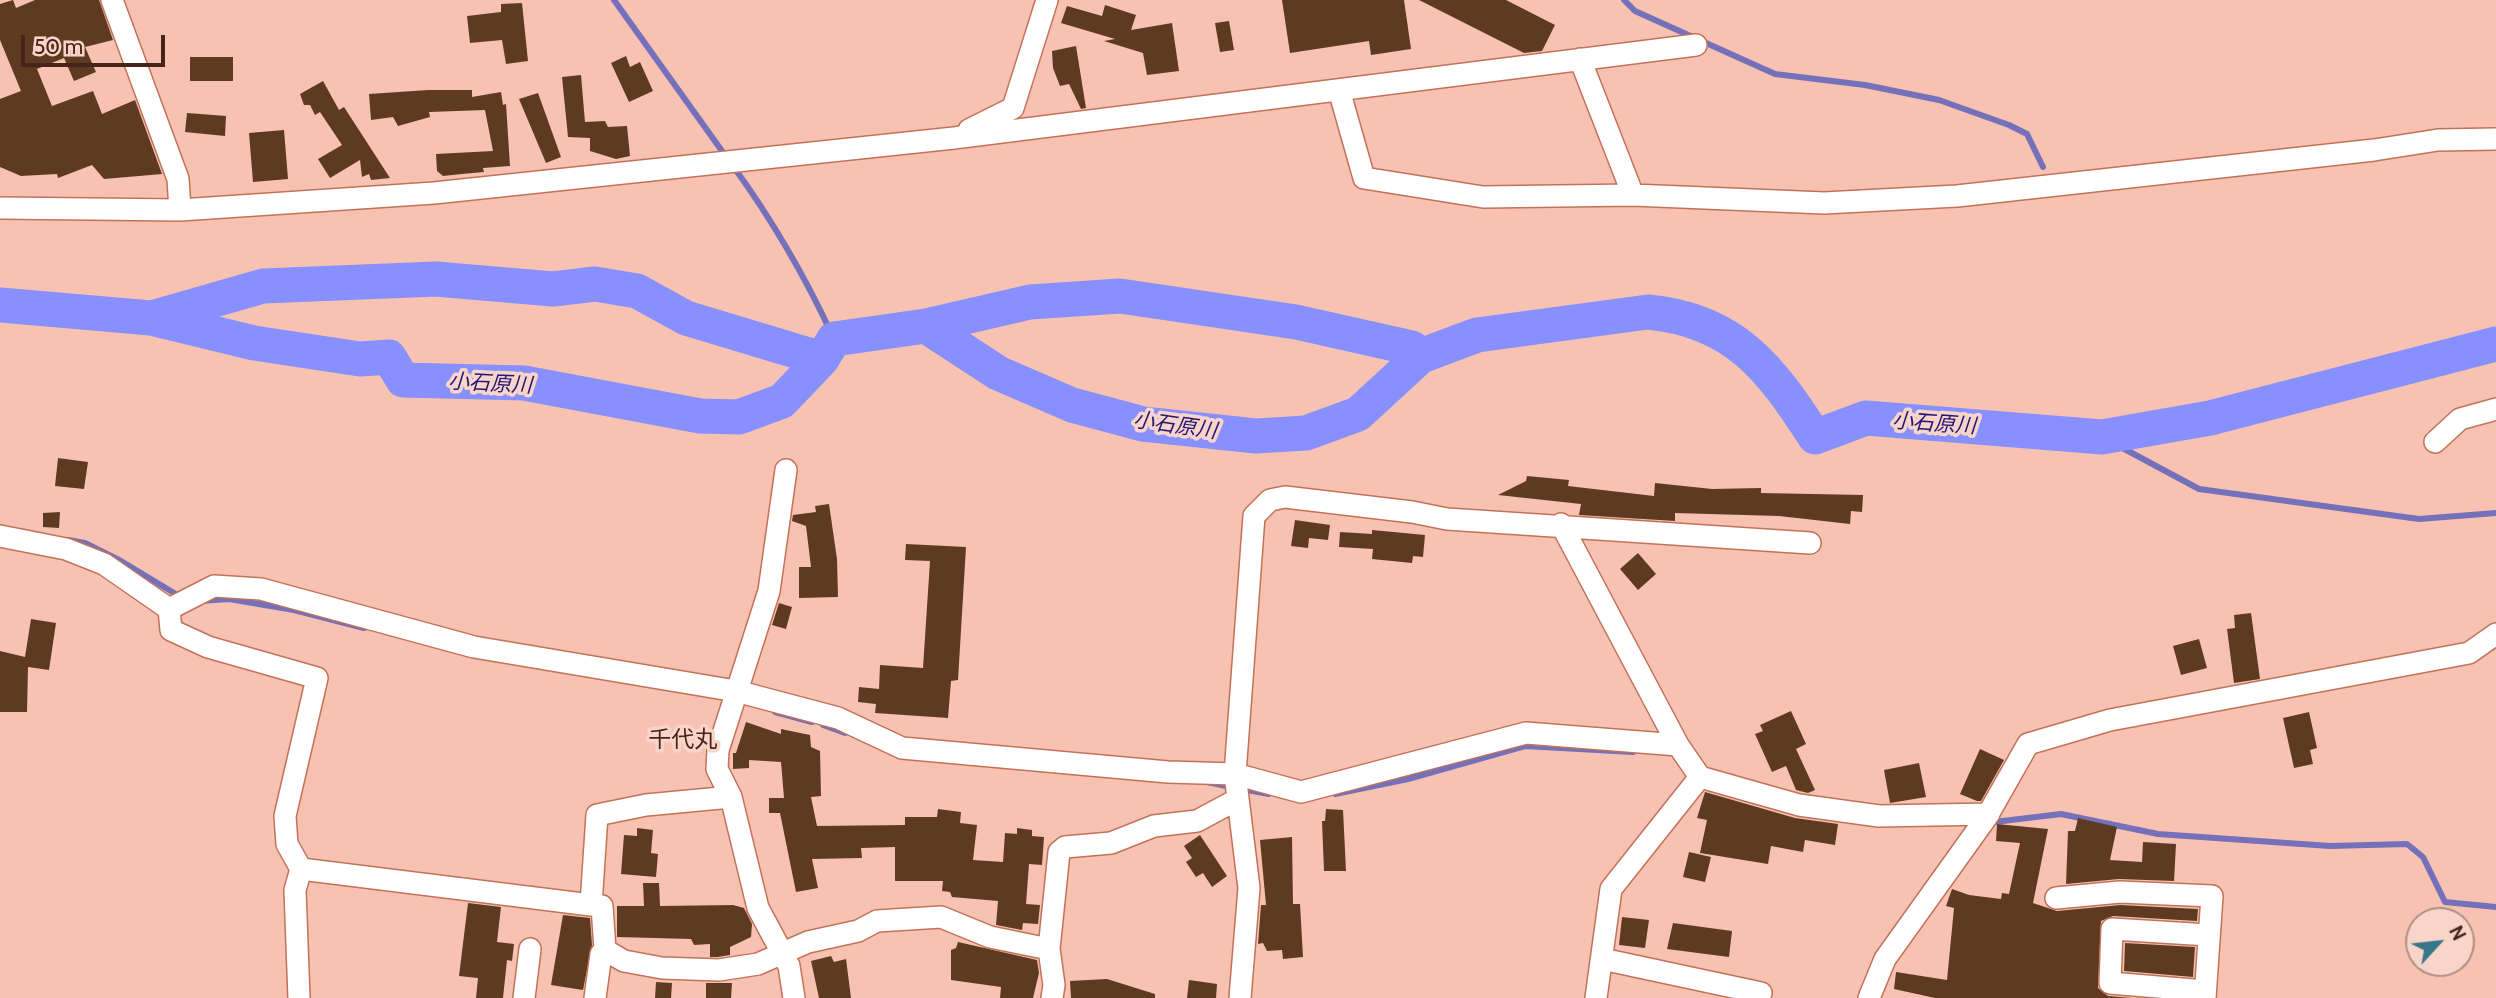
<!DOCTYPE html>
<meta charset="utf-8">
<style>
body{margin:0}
#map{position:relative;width:2496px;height:998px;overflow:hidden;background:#f7c2b2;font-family:Cabin,sans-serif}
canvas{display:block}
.north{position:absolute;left:2405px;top:907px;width:70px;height:70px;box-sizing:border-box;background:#f8d4c9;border:2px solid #b18e83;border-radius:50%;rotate:63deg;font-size:19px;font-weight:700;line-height:28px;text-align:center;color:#46241a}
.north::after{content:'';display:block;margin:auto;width:24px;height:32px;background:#36788a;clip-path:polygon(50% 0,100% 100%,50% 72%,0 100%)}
.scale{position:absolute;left:21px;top:35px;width:144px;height:32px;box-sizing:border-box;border:4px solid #46241a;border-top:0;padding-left:9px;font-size:21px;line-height:24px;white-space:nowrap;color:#46241a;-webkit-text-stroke:5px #f8d4c9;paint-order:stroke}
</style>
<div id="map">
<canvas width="2496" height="998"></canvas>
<div class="north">N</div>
<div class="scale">50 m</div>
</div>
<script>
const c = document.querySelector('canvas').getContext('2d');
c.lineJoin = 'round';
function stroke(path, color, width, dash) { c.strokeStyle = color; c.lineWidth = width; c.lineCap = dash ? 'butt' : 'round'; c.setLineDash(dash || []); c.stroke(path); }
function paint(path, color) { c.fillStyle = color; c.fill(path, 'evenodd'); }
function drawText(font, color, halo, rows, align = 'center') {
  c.font = font + ' Cabin,"Noto Sans JP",sans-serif'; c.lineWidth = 7; c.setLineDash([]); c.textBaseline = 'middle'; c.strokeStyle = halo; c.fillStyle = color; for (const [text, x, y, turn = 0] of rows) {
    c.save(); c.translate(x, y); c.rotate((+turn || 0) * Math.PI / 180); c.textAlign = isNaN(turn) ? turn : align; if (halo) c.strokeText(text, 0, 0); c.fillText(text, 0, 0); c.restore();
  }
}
stroke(new Path2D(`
 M614,0L727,158
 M1624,0L1635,11L1775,74L1865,85L1939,100L2009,125L2027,134L2043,167
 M733,166C773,221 806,278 834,339
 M2102,437L2199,489L2419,519L2496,513
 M68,540L85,543L121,561L179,596
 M200,601L229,599L294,610L364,628
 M775,712L812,722
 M823,725L845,733
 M1207,782L1231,787
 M1242,789L1269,794
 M1335,794L1408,779L1525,746L1633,752
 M1994,822L2061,814L2158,834L2330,846L2407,844L2423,857L2445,902L2496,907`), '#7470ba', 6);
stroke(new Path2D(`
 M0,305L151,318L254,343L360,359L389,357L403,380L524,383L700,416L739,417L782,401L822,359L834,339L926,326L1030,302L1120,296L1296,322L1412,348L1421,356
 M155,317L263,286L436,279L553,289L595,284L637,291L686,318L822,359
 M926,326L998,373L1072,405L1143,424L1256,436L1306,433L1358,414L1421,356L1477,335L1648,312C1735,320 1771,369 1815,437L1866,418L2102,437L2210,418L2496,344`), '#8790fe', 35);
paint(new Path2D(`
 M13,0L16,8L35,0H99L113,40L85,47L96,72L74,81L64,58L37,69L52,106L93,91L102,114L135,100L162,174L104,179L92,165L58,178L57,174L21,176L0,167V99L21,91L0,40V4Z
 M1282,0H1404L1411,49L1371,55L1369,41L1290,53Z
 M1419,0H1506L1555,25L1542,51L1524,53Z
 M522,3L528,61L506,64L502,40L470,43L467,16L501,12V4Z
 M1105,5L1136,15L1131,30L1172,23L1179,71L1147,75L1143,53L1104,41L1115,39L1061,23L1067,6L1102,16Z
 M1229,21L1234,50L1220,52L1215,23Z
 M1076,46L1086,108L1081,109L1069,84L1060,86L1053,68L1052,51Z
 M626,56L630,67L640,62L653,91L629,102L611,63Z
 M190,57H233V81H190Z
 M581,75L585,122L605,121L608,127L627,126L630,156L616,159L590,151V138L568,137L562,77Z
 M323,81L339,110L344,107L390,178L371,180L369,174L362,177L360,160L330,178L318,159L342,145L320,112L315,115L310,105H304L300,94Z
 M428,90H472V97L501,92L503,105L506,104L510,166L483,168L484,172L462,174L443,176L437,171L436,154L493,151L485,110L429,112L430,117L398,126L393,117L371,120L369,94Z
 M538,93L561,157L546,163L519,99Z
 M187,113L226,116L225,136L185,132Z
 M284,130L288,179L253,182L249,133Z
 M58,458L88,462L84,489L55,486Z
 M1527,476L1569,480L1568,486L1654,496L1655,483L1712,489L1761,488V493L1863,495L1862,512L1851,511L1850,524L1779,516L1675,513V521L1579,515L1581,504L1498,495L1526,481Z
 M829,504L837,559L838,597L799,598V567H811L806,526L792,521L793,515L816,512L815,506Z
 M60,512L59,528L43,527V513Z
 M1295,520L1330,525L1328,540L1309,538L1308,548L1291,546Z
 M1372,530L1425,535L1423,557L1413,556L1412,563L1372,559L1373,549L1339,547L1340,532L1372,534Z
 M906,544L966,547L958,680L951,681L948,718L875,713L876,704L858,702L859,687L879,689L880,665L923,668L930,561L905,560Z
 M1638,553L1656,574L1638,590L1620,569Z
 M779,603L792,607L786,629L772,625Z
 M2251,613L2260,679L2234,683L2227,629L2235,628L2234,615Z
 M31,619L56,623L49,670L28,667L27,712H0V651L25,657Z
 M2199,639L2207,668L2181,675L2173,646Z
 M1791,711L1806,744L1796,749L1815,790L1808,793L1796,790L1786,766L1772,772L1755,734L1763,731L1760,725Z
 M2309,712L2317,748L2310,750L2313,764L2294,768L2283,718Z
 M746,722L781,734V729L810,735L811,747L820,751L821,796L811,797L817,826L905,825V817H937L938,809L961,812L960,823L977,825L973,860L1003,862L1005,833L1017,834V828L1032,830V836L1044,837L1042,865L1029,864L1026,904L1040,905L1038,924L1023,923L1022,930L996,925L998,901L952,897L950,892L942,891L943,881H895V847L861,848L862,858L812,859L818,888L796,892L780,813H769V798H784L781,762L749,760V768L733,769V753H736Z
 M1980,749L2004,760L1981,801H1977L1960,794Z
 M1919,763L1926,797L1890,803L1884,770Z
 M1705,792L1795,818L1838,824L1835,845L1805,840L1803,852L1771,846L1768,864L1700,853L1707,820L1697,818Z
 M1326,809L1343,810L1346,871H1324L1322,821H1325Z
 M2078,818L2117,827L2110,860L2142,862L2143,842L2176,844L2174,881L2119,879L2066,884L2068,831H2075Z
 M1997,824L2048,829L2033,903L2057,911L2120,905L2198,909L2197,921L2113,916L2101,921L2098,988L2108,996L2132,998H1935L1894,989L1896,972L1947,980L1954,908L1946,906L1952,889L1969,895L2001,899L2002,893L2009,894L2020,843L1996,841Z
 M637,828L653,830L651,853L658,854L656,877L621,874L624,835L637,836Z
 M1200,835L1227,876L1212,887L1203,873L1196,877L1186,862L1192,858L1184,846Z
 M1292,837L1293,904H1300L1303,957L1283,959L1282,950L1267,951L1263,943L1258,944L1261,905H1266L1260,840Z
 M1689,852L1711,857L1705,882L1683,877Z
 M643,883H659L660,906L733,905L744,908L752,924L751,937L730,947V955L718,957H710V944L694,945L691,939L617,937V906H644Z
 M468,903L501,907L497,942L514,944L512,961L507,960L503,998H476L478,978L459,976Z
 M563,915L590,918L592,945L583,990L551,985Z
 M1622,917L1649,920L1645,948L1619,945Z
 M1673,923L1732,931L1729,957L1667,949Z
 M958,942L1037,960L1039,973L1033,998H1000L1001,987L951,980V950L956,948Z
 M2125,943L2195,947L2193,977L2124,971Z
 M831,956L834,962L846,959L851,998H819L811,961Z
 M1107,979L1155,994V998H1071L1070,981Z
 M1189,980L1217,984L1216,998H1187Z
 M656,982L672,983L671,998H655Z
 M706,983H732L731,998H706Z`), '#5e3b20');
const minor = new Path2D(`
 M112,0L178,179L180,210
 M1580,59L1633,195L1824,203L1957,196L2374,150L2438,140L2496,139
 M1339,90L1364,178L1483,197L1633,195
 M969,130L1013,108L1047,0
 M0,208L180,210L434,193L954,138L1696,45
 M2435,442L2460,419L2496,409
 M786,470L769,591L718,750L717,769L731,797L758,908L789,966L794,998
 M1561,524L1678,745
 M0,536L66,549L104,564L169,609L171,630L208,647L317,678L285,816L287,844L301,869L295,890L299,998
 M169,609L214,586L261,589L474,647L736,691L838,718L902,748L1168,772L1235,774L1301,792L1526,733L1678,745L1700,777L1799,805L1879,816L1989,814
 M301,869L591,905L597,815L646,805L731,797
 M2056,898L2120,892L2212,896L2205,998
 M591,905L602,906L605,950L624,961L662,968L719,970L758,964L808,942L858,931L877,921L941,917L990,937L1049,949
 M1602,959L1761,993
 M2205,991L2110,983L2112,929L2209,935
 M524,998L530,949
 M595,998L601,954L605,950
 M1052,998L1054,985L1049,949L1059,852L1065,847L1111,843L1154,826L1197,821L1238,799
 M1240,998L1249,888L1235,774L1254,516L1270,500L1285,497L1412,512L1447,519L1810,543
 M1596,998L1611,889L1700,777
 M1869,998L1885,959L1986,818L2028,744L2110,720L2469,653L2496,634`);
stroke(minor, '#c37259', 24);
stroke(minor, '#fff', 21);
drawText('italic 21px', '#231777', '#f8d4c9', [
 ["小石原川",490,384,3],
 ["小石原川",1934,424,4],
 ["小石原川",1175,426,8]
]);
drawText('23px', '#46241a', '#f8d4c9', [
 ["千代丸",683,740]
]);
</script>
